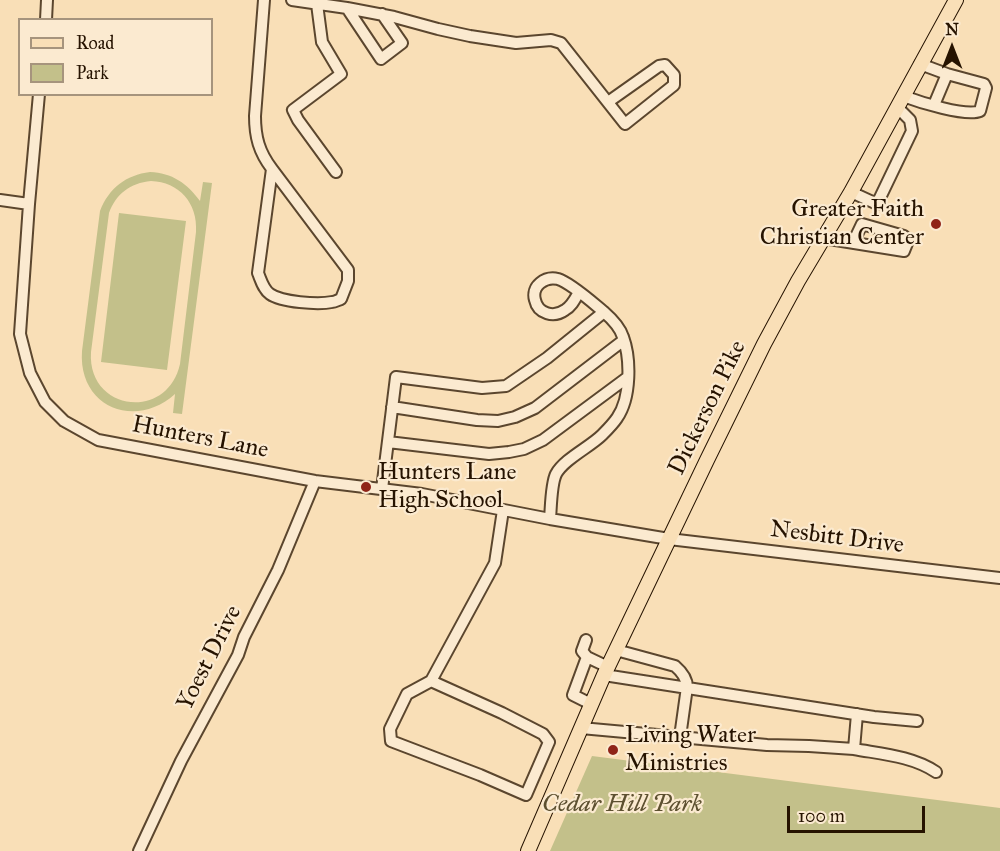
<!DOCTYPE html>
<style>
body{margin:0}
#map{position:relative;width:1000px;height:851px;overflow:hidden;background:#f9dfb7;font-family:"IM FELL Great Primer",serif}
canvas{display:block}
.legend{position:absolute;left:18px;top:18px;width:195px;height:78px;box-sizing:border-box;background:#fbead0;border:2px solid #a6947d;margin:0;padding:8px 10px;list-style:none;font-size:18px;color:#261300}
.legend li{display:flex;align-items:center;gap:12px;height:30px}
.legend b{width:30px;border:2px solid #a6947d}
.north{position:absolute;left:922px;top:18px;width:60px;height:60px;-webkit-text-stroke:4px #fbead0;paint-order:stroke;rotate:0deg;font-size:16px;font-weight:700;line-height:24px;text-align:center;color:#261300}
.north::after{content:'';display:block;margin:auto;width:21px;height:27px;background:#261300;clip-path:polygon(50% 0,100% 100%,50% 72%,0 100%)}
.scale{position:absolute;left:787px;top:806px;width:138px;height:27px;box-sizing:border-box;border:3px solid #261300;border-top:0;padding-left:8px;font-size:18px;line-height:21px;white-space:nowrap;color:#261300;-webkit-text-stroke:4px #fbead0;paint-order:stroke}
</style>
<div id="map">
<canvas width="1000" height="851"></canvas>
<ul class="legend">
<li><b style="height:8px;background:#f9dfb7"></b>Road</li>
<li><b style="height:16px;background:#c3c08a"></b>Park</li>
</ul>
<div class="north">N</div>
<div class="scale">100 m</div>
</div>
<script>
const c = document.querySelector('canvas').getContext('2d');
c.lineJoin = 'round';
function paint(path, color) { c.fillStyle = color; c.fill(path, 'evenodd'); }
function stroke(path, color, width, dash) { c.strokeStyle = color; c.lineWidth = width; c.lineCap = dash ? 'butt' : 'round'; c.setLineDash(dash || []); c.stroke(path); }
function drawText(font, color, halo, rows, align = 'center') {
  c.font = font + ' "IM FELL Great Primer",serif'; c.lineWidth = 4.5; c.setLineDash([]); c.textBaseline = 'middle'; c.strokeStyle = halo; c.fillStyle = color; for (const [text, x, y, turn = 0] of rows) {
    c.save(); c.translate(x, y); c.rotate((+turn || 0) * Math.PI / 180); c.textAlign = isNaN(turn) ? turn : align; if (halo) c.strokeText(text, 0, 0); c.fillText(text, 0, 0); c.restore();
  }
}
paint(new Path2D(`
 M150,172C172,173 187,183 200,201L203,182L212,183L182,414L173,413L175,394C135,430 78,407 82,351L100,211C109,188 126,175 150,172ZM151,181C179,182 198,203 196,232L180,364C167,422 87,411 91,352L109,213C116,194 130,183 151,181Z
 M119,213L186,221L167,370L101,362Z
 M592,756L1000,808V851H550Z`), '#c3c08a');
const minor = new Path2D(`
 M264,0L255,116C255,137 259,152 272,169L348,270V281L341,299C338,300 335,302 332,302C318,305 281,302 270,294C263,289 261,280 258,273L272,169
 M292,0L347,8L394,17L438,29L470,36L516,43L551,40L561,43L625,124L674,85V75L665,65L659,66L608,102
 M317,4L322,42L341,74L293,110L298,120L336,172
 M347,8L381,59L402,43L382,14
 M46,20L47,0
 M920,64L947,74
 M39,94L29,204L20,334L30,373L45,402L64,421L98,440L315,481L422,494L550,519L669,539L1000,578
 M903,96C919,102 966,117 980,111L986,88L984,84L947,74L934,105
 M851,192L877,204L912,131L910,120L897,107
 M0,200L29,204
 M823,238L904,251L908,241L904,236L862,224L853,243
 M579,292C575,299 572,306 565,310C554,318 538,314 535,300C531,286 545,276 558,279C571,283 593,303 604,312
 M392,407L477,420L498,421L515,417L535,408L624,340
 M388,442L489,454L509,452L524,449L543,440L628,377
 M382,489L396,377L482,388L506,386L547,358L604,312C612,319 620,327 623,337C631,359 631,398 617,418C613,424 607,430 602,435C590,447 564,459 556,474C551,484 551,508 550,519
 M586,640L582,651L587,657L608,667
 M616,650L675,666C682,672 687,678 687,687L680,737
 M587,657L573,695L591,704
 M604,675L874,717L917,721
 M431,681L502,713L543,734L549,742L526,795L480,775L391,741L390,729L407,694L431,681L495,563L503,510
 M581,728L767,745L809,746L854,749L857,714
 M854,749C881,754 912,756 936,772
 M139,851L181,761L238,655L244,637L278,570L315,481`);
const major = new Path2D(`
 M528,851L604,675L707,460L764,344L798,281L851,192L956,0`);
stroke(minor, '#5b462e', 14);
stroke(major, '#261300', 16);
stroke(minor, '#fbead0', 10);
stroke(major, '#f9dfb7', 14);
for (const [x, y, r, color] of [
 [936,224,6,"#8f2418"],
 [366,487,6,"#8f2418"],
 [613,750,6,"#8f2418"]
]) { const dot = new Path2D(); dot.arc(x, y, r, 0, 2 * Math.PI); c.fillStyle = color; c.fill(dot); stroke(dot, '#fbead0', 2); }
drawText('24px', '#261300', '#fbead0', [
 ["Greater Faith",924,210,"right"],
 ["Christian Center",924,238,"right"],
 ["Hunters Lane",378,473],
 ["High School",378,501],
 ["Living Water",625,736],
 ["Ministries",625,764]
], 'left');
drawText('24px', '#261300', '#fbead0', [
 ["Dickerson Pike",708,408,-64],
 ["Hunters Lane",200,438,11],
 ["Nesbitt Drive",837,538,7],
 ["Yoest Drive",210,658,-63]
]);
drawText('italic 24px', '#5d5030', '#fbead0', [
 ["Cedar Hill Park",622,805]
]);
</script>
